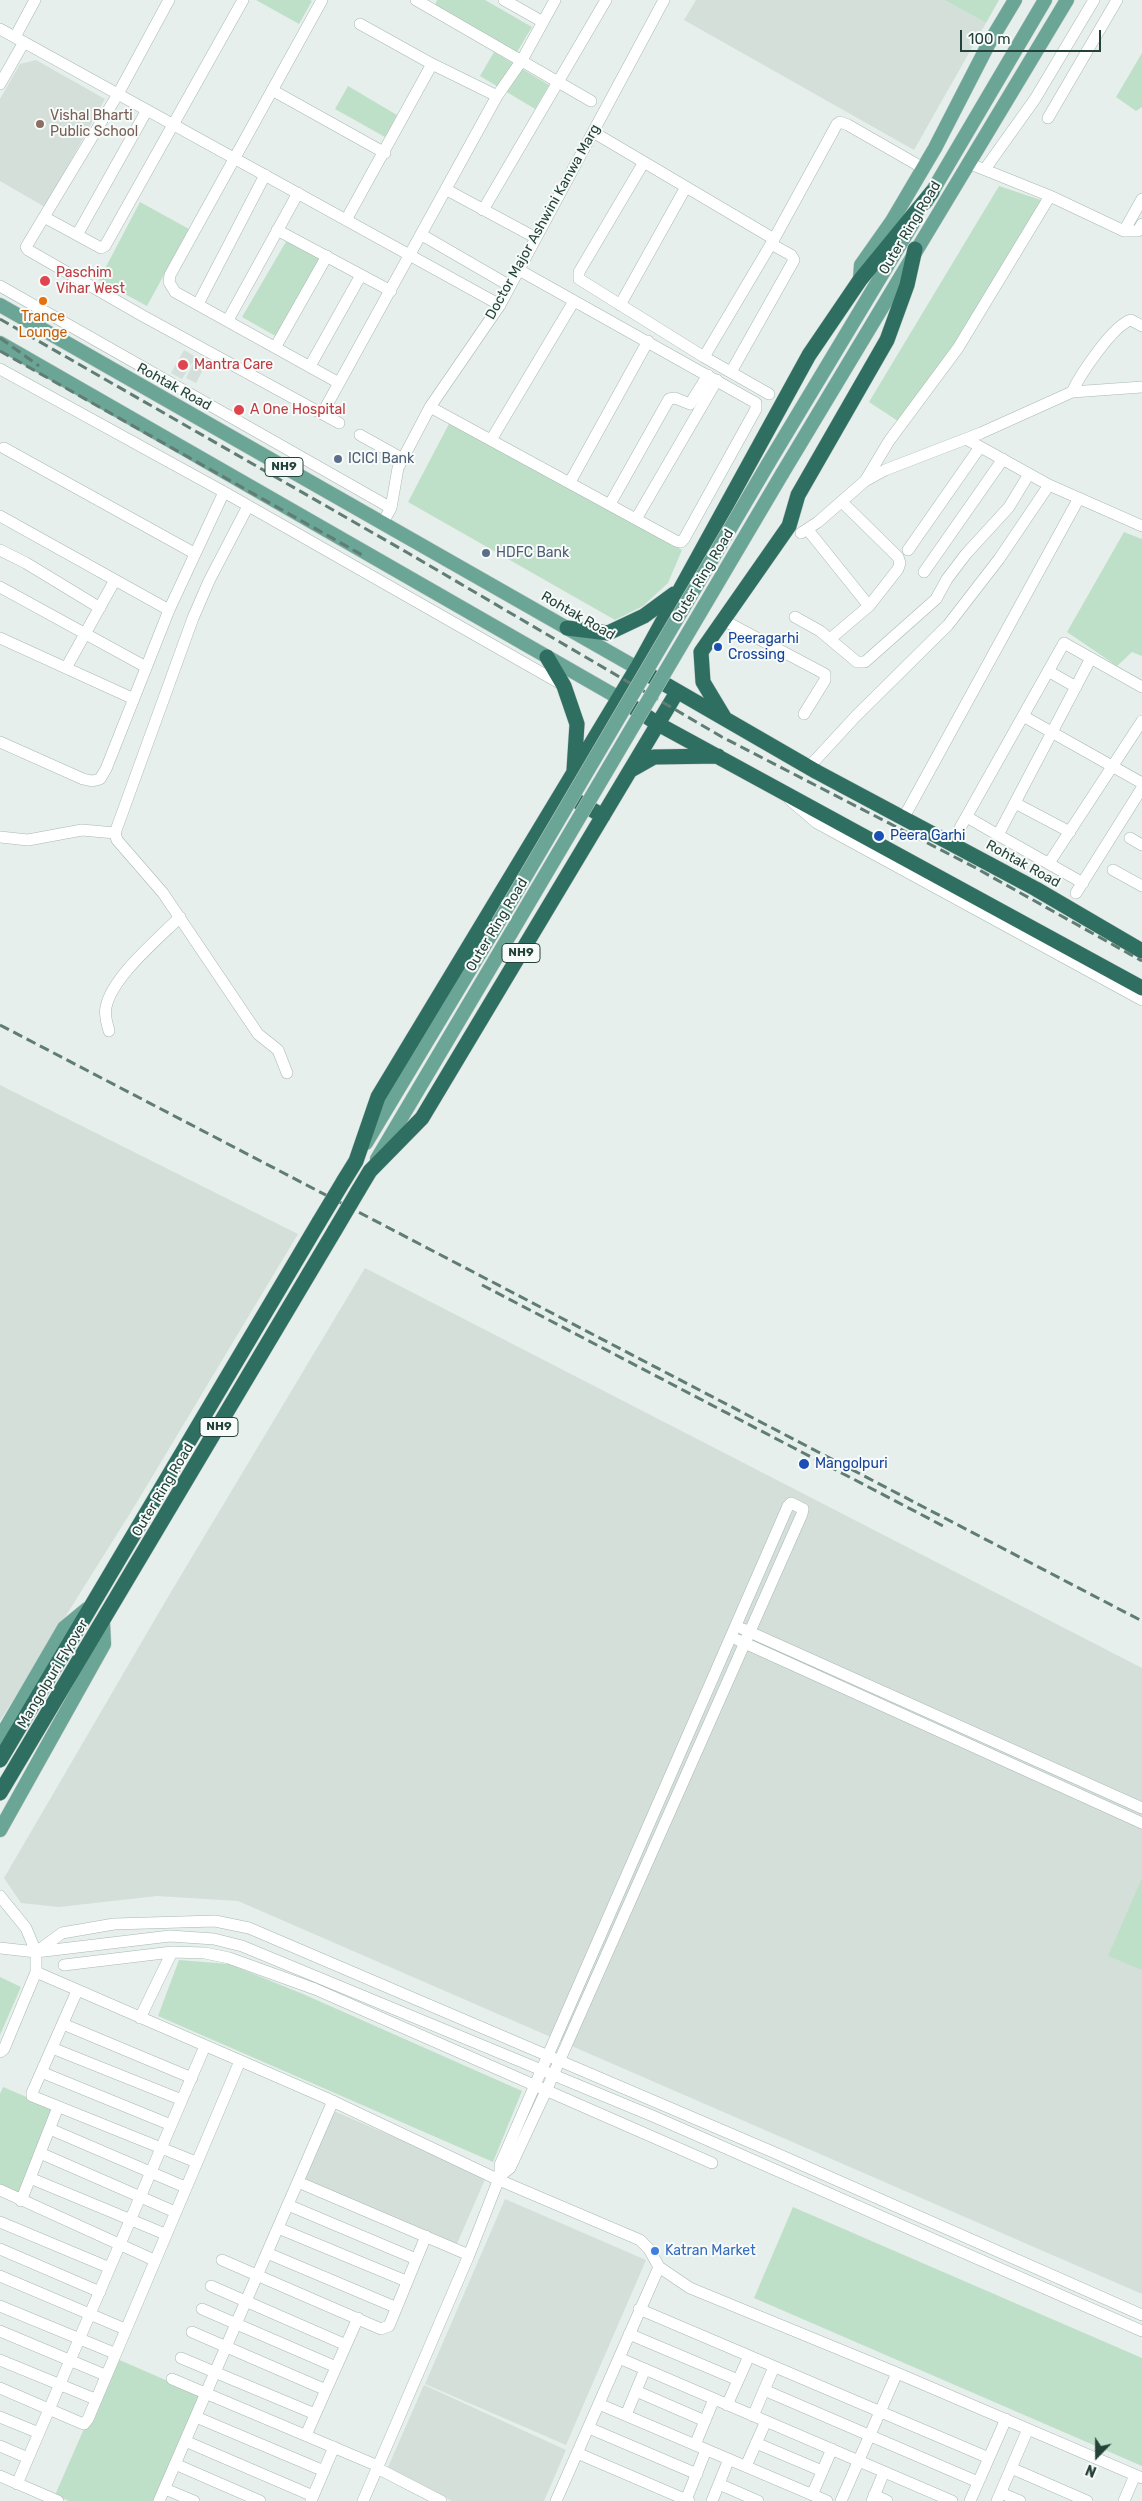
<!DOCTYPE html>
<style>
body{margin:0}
#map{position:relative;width:1142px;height:2501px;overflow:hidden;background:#e6efeb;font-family:Rubik,sans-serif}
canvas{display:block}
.north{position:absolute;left:1072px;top:2431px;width:50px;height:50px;-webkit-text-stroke:4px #f7fbf9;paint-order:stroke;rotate:202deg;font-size:14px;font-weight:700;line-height:20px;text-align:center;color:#24423a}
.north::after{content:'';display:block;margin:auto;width:18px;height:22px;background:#24423a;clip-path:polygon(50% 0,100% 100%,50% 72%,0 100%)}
.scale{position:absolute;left:960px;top:30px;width:141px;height:22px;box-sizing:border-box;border:2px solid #24423a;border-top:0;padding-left:6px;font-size:15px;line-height:18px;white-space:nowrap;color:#24423a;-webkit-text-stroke:4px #f7fbf9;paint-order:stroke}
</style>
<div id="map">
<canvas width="1142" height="2501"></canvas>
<div class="north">N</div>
<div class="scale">100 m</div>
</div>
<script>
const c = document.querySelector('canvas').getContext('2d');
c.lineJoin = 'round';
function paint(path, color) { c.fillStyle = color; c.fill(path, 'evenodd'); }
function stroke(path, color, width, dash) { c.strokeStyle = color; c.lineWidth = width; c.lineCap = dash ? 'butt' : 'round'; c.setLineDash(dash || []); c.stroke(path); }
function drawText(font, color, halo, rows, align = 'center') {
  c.font = font + ' Rubik,sans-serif'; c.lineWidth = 4; c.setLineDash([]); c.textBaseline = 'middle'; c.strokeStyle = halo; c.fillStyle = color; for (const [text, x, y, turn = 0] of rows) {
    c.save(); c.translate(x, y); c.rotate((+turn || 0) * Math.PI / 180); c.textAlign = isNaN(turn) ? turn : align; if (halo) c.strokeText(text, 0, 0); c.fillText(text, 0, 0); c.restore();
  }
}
paint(new Path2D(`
 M696,0H944L986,23L914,150L684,20Z
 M36,60L105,99L45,207L0,181V99L20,64Z
 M184,350L196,357L182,379L171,373Z
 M196,358L206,364L196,383L186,378Z
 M0,1085L298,1234L134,1507L0,1721Z
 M365,1268L1142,1668V2294L238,1901L157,1896L59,1907L21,1903L4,1878L165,1602Z
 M334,2111L486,2177L456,2246L304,2180Z
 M505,2199L646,2260L566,2445L425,2384Z
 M424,2385L566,2450L544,2501H452L388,2467Z`), '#d4dfda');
paint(new Path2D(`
 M256,0H310L312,1L299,24Z
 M437,0H485L532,27L517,52L435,5Z
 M944,0H999L986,23Z
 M494,52L549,85L535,109L480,76Z
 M1142,53V107L1136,111L1116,97Z
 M348,86L397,115L385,137L335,109Z
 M999,186L1047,202L904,425L869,402Z
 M140,202L189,229L147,306L99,280Z
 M287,240L324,261L279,338L242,317Z
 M451,420L682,550L668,583L643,606L615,620L408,502Z
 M1124,532L1142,539V656L1132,652L1117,666L1067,632Z
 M1142,1878V1970L1108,1956Z
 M179,1960L229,1964L303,1994L522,2091L493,2162L158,2016Z
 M0,1977L21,1987L0,2035Z
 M3,2087L55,2109L20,2197L0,2188V2094Z
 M793,2207L1142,2358V2466L754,2298Z
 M115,2358L200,2395L153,2501H69L55,2495Z`), '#bfe0c8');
const minor = new Path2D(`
 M169,0L118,94L44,217L101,248L105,246L243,0
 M322,0L170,275L169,282L175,292L339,383
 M416,0L591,101
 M504,0L543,22
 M360,24L432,64L497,96
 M0,29L500,305
 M15,37L35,0
 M0,84L24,42
 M272,90L385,153
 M1048,118L1117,0
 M593,132L774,239
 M644,162L579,272V279L704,357L769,394
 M968,163L1050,196L1124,231H1138L1142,224
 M985,169L1035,99L1094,0
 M447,190L536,238
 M483,210L606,0
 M44,217L26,247L28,250L143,316L339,423
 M346,220L432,64
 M277,230L391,291
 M1124,231L1142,199
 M77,235L147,110
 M422,235L510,286
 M0,286L391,508
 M198,304L265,175
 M620,305L686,187
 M228,320L298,193
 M276,346L327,256
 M704,357L774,239L837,124L840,122L848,125L923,168
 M310,366L361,275
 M0,369L224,492L563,685
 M731,372L794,260L791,255L771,244
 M1072,392C1080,375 1113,325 1131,320L1142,326
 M430,407L676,541L681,542L684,539L756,409V403L519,270
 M322,414L497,96L522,60L555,0
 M360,435L403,459
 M966,439L1049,485L1142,526
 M491,440L574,301
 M4,448L194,553
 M865,481L885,470L981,433L1072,392L1142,387
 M570,482L648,341
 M610,504L669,399L675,398L690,404L708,375
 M248,506L209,581L193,618L115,833L117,840L163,893L258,1034L278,1050L287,1073
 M0,516L169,610
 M636,519L717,380
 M383,522L391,508L398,468L430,407L500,305L664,0
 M808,530L869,606
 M801,533L818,522L865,481L889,441L958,348L1050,196
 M0,550L26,563L100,608
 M908,550L980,447
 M924,572L1003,459
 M0,587L146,667
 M795,617L820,631L857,662H865L936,599L947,579L966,554L1009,507L1029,474
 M723,620L825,674V680L804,714
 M0,638L134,699
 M830,639L869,606L898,569L900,563L898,557L842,502
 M66,668L115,580
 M1048,671L1076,687
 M1023,716L1142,783
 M0,742L83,779L92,781L100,779L106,769L169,610L224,492
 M809,767L856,716L948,625L999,559L1049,485
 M790,800L817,823L1142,1000
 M1015,803L1070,832
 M904,817L1079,498
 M967,817L998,835
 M960,828L1064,643L1142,687
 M0,837L28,840L82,830L115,833
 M1130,838L1142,845
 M1049,863L1142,721
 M1113,870L1142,886
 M1083,883L998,835L1091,658
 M1076,893L1142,788
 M109,1031C107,1023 104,1016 106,1007C112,977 158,939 180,917
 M743,1629L1142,1808
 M738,1640L1142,1823
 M0,1896L26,1928L36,1952V1972L4,2049L0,2052
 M0,1948L36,1952L170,1936L214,1939L242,1946L655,2117L1142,2331
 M39,1950L62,1933L114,1924L215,1921L249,1928L773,2152L1142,2315
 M64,1965L172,1952L205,1953L229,1958L315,1989L712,2163
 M36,1972L326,2098L499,2180L640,2240L649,2249L659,2267L690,2288L897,2373L1142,2478
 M77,1991L32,2093V2096L196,2162
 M140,2018L172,1952
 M63,2024L192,2078
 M52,2048L182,2100
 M41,2072L171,2125
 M50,2129L185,2187
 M40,2153L175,2212
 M30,2178L165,2234
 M298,2182L469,2255
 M0,2190L154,2260
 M21,2201L58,2107
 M288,2205L416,2259
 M0,2222L110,2268
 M278,2228L406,2281
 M0,2249L100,2292
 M267,2253L395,2307
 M222,2260L381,2329L389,2326L426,2236
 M0,2276L125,2329
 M211,2286L346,2345
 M0,2306L114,2353
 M202,2309L336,2367
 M639,2309L989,2458
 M0,2331L105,2375
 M192,2332L326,2390
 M629,2334L738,2380
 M181,2358L315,2414
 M619,2358L952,2501
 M0,2360L95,2399
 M172,2379L378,2466
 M0,2388L81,2423L84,2424L88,2419L240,2061
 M764,2390L978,2482
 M636,2391L705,2421
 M599,2404L827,2501
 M727,2405L749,2356
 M626,2415L645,2369
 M753,2416L774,2367
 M0,2417L39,2433
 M196,2417L324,2471
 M589,2428L697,2474
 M306,2435L358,2318
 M185,2441L313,2496
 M756,2443L822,2471
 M695,2445L714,2399
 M0,2446L28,2458
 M577,2453L689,2501
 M175,2464L260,2501
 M746,2466L766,2421
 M377,2468L441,2501
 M1011,2468L1087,2501
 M0,2476L58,2501
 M17,2484L205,2046
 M719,2484L758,2501
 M165,2489L194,2501
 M1001,2493L1020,2501
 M812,2495L832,2449
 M874,2495L887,2501
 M686,2500L706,2450
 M159,2501L333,2101
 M311,2501L334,2447
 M363,2501L469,2255L500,2176V2165L788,1506L791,1503L803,1509L802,1514L546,2091L510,2168L500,2176
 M556,2501L659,2267
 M712,2501L729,2459
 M841,2501L897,2373
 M872,2501L884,2472
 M970,2501L1006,2419
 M997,2501L1028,2429
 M1124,2501L1135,2475`);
const major = new Path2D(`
 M926,202L1045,0
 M860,280L861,265L892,221L935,148L988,45L1015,0
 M0,305L637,668
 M0,343L619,698
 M768,464L913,223
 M782,474L1067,0
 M366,1143L498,923
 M377,1159L511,933
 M0,1738L64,1628L87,1609
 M0,1830L104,1644L103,1623`);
const highway = new Path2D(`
 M567,628L608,633L644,616L674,594
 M547,657L564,686L577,724L574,770
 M637,668L817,772L1036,889L1142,951
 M619,698L658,724L1142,988
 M724,717L703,682L701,652L789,526L798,495L887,340L907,285L915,249
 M631,770L654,757L718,756
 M563,793L603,816
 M343,1182L356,1161L378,1097L637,668L809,355L860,280L932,192
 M358,1191L370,1171L422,1118L677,692
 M0,1760L319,1222
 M0,1793L335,1230`);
stroke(minor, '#a8b8b2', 12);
stroke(major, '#c2cac8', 15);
stroke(highway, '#c2cac8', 16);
stroke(minor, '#fff', 11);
stroke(major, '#6aa596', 14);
stroke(highway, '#2f6f62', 15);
stroke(new Path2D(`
 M0,319L408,553L722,737L974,867L1142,961
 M0,338L39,366
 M0,351L364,556
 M0,1025L1142,1621
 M482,1285L947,1528`), '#5f7d75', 3, [10, 5]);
const majorBridge = new Path2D(`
 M498,923L768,464
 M511,933L782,474`);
const highwayBridge = new Path2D(`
 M319,1222L343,1182
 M335,1230L358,1191`);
stroke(majorBridge, '#c2cac8', 15, []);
stroke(highwayBridge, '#c2cac8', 16, []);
stroke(majorBridge, '#6aa596', 14);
stroke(highwayBridge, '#2f6f62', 15);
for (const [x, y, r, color] of [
 [40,124,5,"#8d6e63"],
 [45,281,6,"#e0444e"],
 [43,301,5,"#e8710a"],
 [183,365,6,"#e0444e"],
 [239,410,6,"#e0444e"],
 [338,459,5,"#5c6f8a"],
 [486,553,5,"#5c6f8a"],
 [718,647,5,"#1a4fb4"],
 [879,836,6,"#1a4fb4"],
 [804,1464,6,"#1a4fb4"],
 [655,2251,5,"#3f7fe0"]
]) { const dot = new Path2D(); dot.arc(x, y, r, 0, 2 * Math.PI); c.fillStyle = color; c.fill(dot); stroke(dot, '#f7fbf9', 2); }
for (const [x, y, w] of [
 [284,467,38],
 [521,953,38],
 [219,1427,38]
]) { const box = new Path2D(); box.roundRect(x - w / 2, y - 9.5, w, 19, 4); c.fillStyle = '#f7fbf9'; c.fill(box); stroke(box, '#24423a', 1); }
drawText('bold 12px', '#24423a', null, [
 ["NH9",284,467],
 ["NH9",521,953],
 ["NH9",219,1427]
]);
drawText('14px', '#785e54', '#f7fbf9', [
 ["Vishal Bharti",50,116],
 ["Public School",50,132]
], 'left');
drawText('14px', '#24423a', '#f7fbf9', [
 ["Doctor Major Ashwini Kanwa Marg",543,222,-61],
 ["Outer Ring Road",910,228,-59],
 ["Rohtak Road",174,387,29],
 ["Outer Ring Road",703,576,-59],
 ["Rohtak Road",578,616,30],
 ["Rohtak Road",1023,864,29],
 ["Outer Ring Road",497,925,-59],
 ["Outer Ring Road",163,1490,-59],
 ["Mangolpuri Flyover",53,1674,-59]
]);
drawText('14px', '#be3a42', '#f7fbf9', [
 ["Paschim",56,273],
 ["Vihar West",56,289],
 ["Mantra Care",194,365],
 ["A One Hospital",250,410]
], 'left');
drawText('14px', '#c56008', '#f7fbf9', [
 ["Trance",43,317],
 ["Lounge",43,333]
]);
drawText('14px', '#4e5e75', '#f7fbf9', [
 ["ICICI Bank",348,459],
 ["HDFC Bank",496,553]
], 'left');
drawText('14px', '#164399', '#f7fbf9', [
 ["Peeragarhi",728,639],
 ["Crossing",728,655],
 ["Peera Garhi",890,836],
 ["Mangolpuri",815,1464]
], 'left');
drawText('14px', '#366cbe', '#f7fbf9', [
 ["Katran Market",665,2251]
], 'left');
</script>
